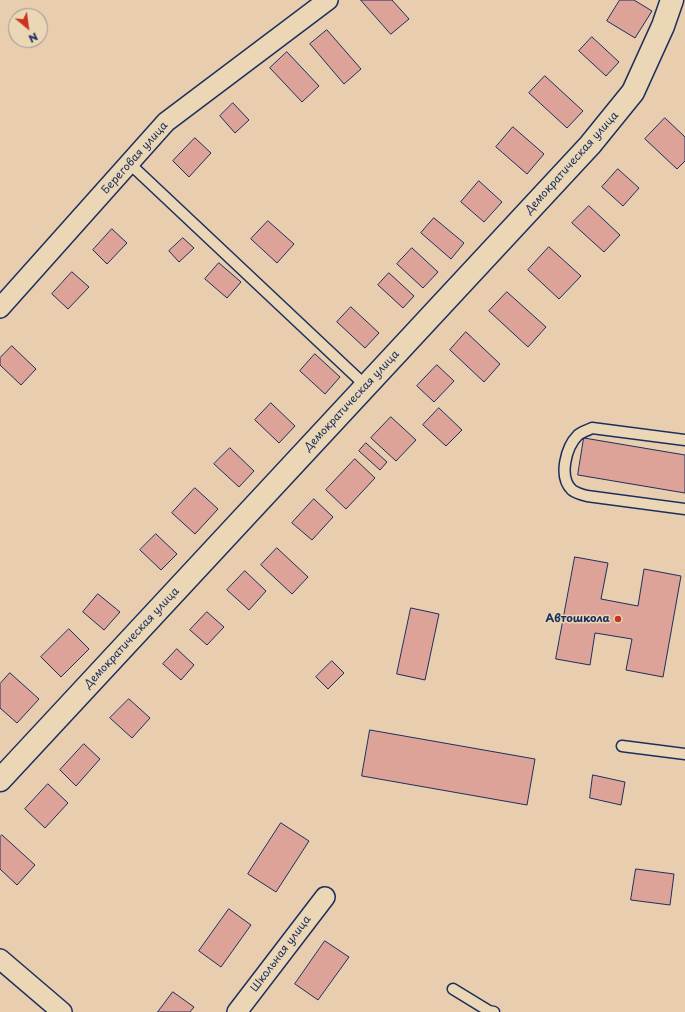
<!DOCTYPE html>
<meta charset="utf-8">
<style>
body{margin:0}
#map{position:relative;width:685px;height:1012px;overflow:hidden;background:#e8cdaf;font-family:"Playpen Sans",sans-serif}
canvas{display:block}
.north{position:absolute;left:8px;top:8px;width:40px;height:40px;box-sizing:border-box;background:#ebd7b5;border:1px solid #989492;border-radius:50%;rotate:151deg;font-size:11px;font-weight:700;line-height:16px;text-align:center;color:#1b2f5e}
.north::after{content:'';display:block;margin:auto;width:14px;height:18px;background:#c8321e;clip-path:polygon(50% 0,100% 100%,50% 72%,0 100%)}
</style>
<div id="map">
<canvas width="685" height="1012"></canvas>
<div class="north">N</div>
</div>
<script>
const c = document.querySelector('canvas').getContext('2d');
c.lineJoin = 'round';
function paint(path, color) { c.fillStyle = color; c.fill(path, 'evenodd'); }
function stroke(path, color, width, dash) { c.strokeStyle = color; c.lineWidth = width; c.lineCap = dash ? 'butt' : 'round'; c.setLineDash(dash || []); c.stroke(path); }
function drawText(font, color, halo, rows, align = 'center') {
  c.font = font + ' "Playpen Sans",sans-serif'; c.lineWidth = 3; c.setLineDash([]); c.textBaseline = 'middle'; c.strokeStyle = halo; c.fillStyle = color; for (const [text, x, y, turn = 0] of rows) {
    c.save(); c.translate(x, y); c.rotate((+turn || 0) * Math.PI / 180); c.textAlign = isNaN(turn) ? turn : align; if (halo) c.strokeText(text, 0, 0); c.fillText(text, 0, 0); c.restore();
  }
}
const building = new Path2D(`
 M361,0H392L409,19L391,34Z
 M620,0H634L652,11L635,38L607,21Z
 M327,30L361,69L344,84L310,44Z
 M592,37L619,62L606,76L579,51Z
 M287,52L319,86L302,102L270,68Z
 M545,76L583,111L567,128L529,93Z
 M233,103L249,120L235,133L220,116Z
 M665,118L685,137V161L677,169L645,139Z
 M513,127L544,154L527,174L496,147Z
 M195,138L211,153L189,177L173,161Z
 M618,169L639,188L623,206L602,187Z
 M479,181L502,202L484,222L461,202Z
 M589,206L620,235L604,252L572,223Z
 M434,218L464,243L451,259L421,233Z
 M268,221L294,244L277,263L251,239Z
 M112,229L127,243L107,264L93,250Z
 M183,238L194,248L179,262L169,251Z
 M549,247L581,276L559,299L528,270Z
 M412,248L438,272L423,288L397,264Z
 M219,263L241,282L227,298L205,279Z
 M72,272L89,287L68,309L52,294Z
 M389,273L414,296L403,308L378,285Z
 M507,292L546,327L528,347L489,311Z
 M351,307L379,333L365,348L337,322Z
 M466,332L500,364L484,382L450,350Z
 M12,346L36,369L21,385L0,365V358Z
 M315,354L340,377L325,394L300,371Z
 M437,365L454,381L434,402L417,386Z
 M271,403L295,426L279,443L255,420Z
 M439,408L462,430L446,446L423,425Z
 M391,417L416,440L396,461L371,438Z
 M584,438L685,455V493L578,475Z
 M366,443L387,462L380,470L359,451Z
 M230,448L254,471L239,487L214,464Z
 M355,459L375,478L346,509L326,490Z
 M195,488L218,509L195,534L172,513Z
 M314,499L333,517L312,540L292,523Z
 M156,534L177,554L161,570L140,550Z
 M277,548L308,577L292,594L261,565Z
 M575,557L608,563L601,599L638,606L644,569L681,576L663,677L626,670L632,639L595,633L590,665L556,659Z
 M245,571L266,591L249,610L227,590Z
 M98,594L120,612L104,630L83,612Z
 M411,608L439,614L425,680L397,674Z
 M207,612L224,627L207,645L190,630Z
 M69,629L89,649L61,677L41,657Z
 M177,649L194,665L181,680L163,664Z
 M332,661L344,673L328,689L316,677Z
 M10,673L39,699L17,723L0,708V684Z
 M129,699L150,718L132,738L110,718Z
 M370,730L535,759L527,805L362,776Z
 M84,744L100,759L76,786L60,770Z
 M593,775L625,782L621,805L590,798Z
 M48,784L68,803L45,828L25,809Z
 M281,823L309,841L276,892L248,874Z
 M2,835L35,865L17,885L0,869V837Z
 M636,869L674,874L670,905L631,900Z
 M229,909L251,925L221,967L199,951Z
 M325,941L349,957L318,1000L295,984Z
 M173,992L194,1007L190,1012H158Z`);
paint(building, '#dda399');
stroke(building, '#1b2f5e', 1);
const service = new Path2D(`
 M129,163L366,386
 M685,440L592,428C588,430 582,432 578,435C566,447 558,477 572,490C576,493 583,495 587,496L685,509
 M622,746L685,754
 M453,989L489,1011L494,1012`);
const minor = new Path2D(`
 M0,308L166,122L328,0
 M0,959L62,1012
 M237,1012L325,897`);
const tertiary = new Path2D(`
 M0,780L590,145L633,92L663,26L672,0`);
stroke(service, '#1b2f5e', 13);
stroke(minor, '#1b2f5e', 22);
stroke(tertiary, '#1b2f5e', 25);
stroke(service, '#ebd7b5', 10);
stroke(minor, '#ebd7b5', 19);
stroke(tertiary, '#ebd7b5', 22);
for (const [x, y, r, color] of [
 [618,619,4,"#c8321e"]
]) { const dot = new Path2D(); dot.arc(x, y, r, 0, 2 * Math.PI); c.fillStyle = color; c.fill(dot); stroke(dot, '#ebd7b5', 1.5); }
drawText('11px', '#1b2f5e', '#ebd7b5', [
 ["Береговая улица",135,158,-48],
 ["Демократическая улица",572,163,-48],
 ["Демократическая улица",352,401,-47],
 ["Демократическая улица",132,638,-47],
 ["Школьная улица",281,954,-53]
]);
drawText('bold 11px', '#1b2f5e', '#ebd7b5', [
 ["Автошкола",610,619]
], 'right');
</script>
